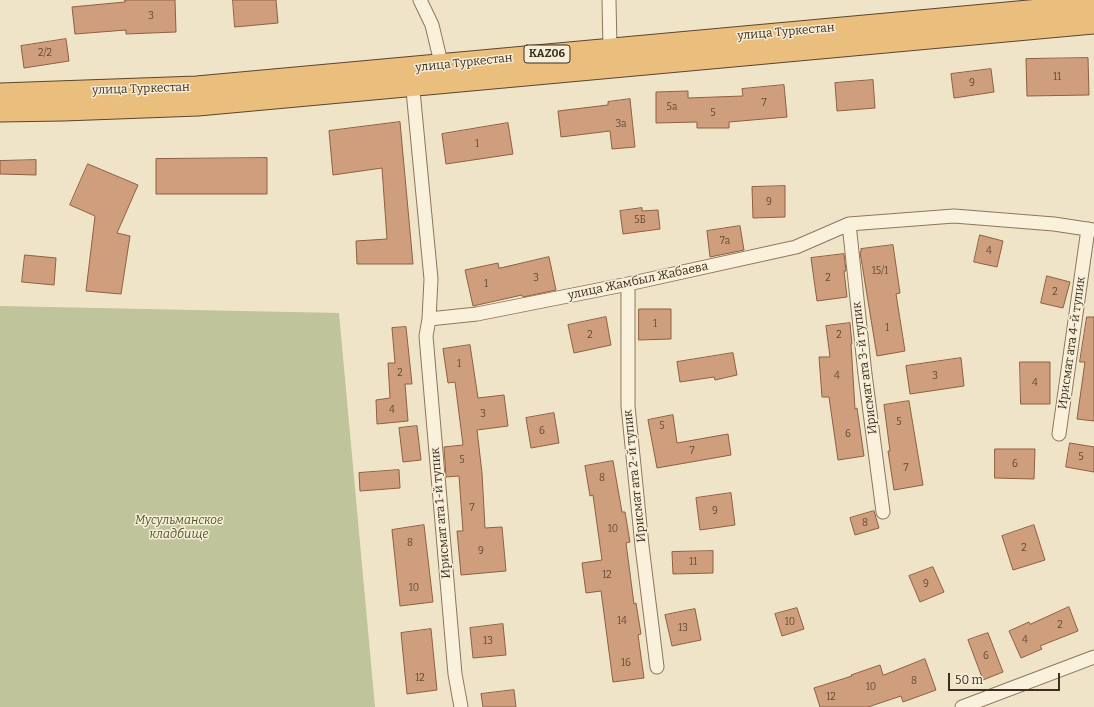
<!DOCTYPE html>
<meta charset="utf-8">
<style>
body{margin:0}
#map{position:relative;width:1094px;height:707px;overflow:hidden;background:#f0e4c8;font-family:Bitter,serif}
canvas{display:block}
.scale{position:absolute;left:948px;top:673px;width:112px;height:18px;box-sizing:border-box;border:2px solid #3d2e20;border-top:0;padding-left:5px;font-size:12px;line-height:14px;white-space:nowrap;color:#3d2e20;-webkit-text-stroke:3px #f7eed8;paint-order:stroke}
</style>
<div id="map">
<canvas width="1094" height="707"></canvas>
<div class="scale">50 m</div>
</div>
<script>
const c = document.querySelector('canvas').getContext('2d');
c.lineJoin = 'round';
function paint(path, color) { c.fillStyle = color; c.fill(path, 'evenodd'); }
function stroke(path, color, width, dash) { c.strokeStyle = color; c.lineWidth = width; c.lineCap = dash ? 'butt' : 'round'; c.setLineDash(dash || []); c.stroke(path); }
function drawText(font, color, halo, rows, align = 'center') {
  c.font = font + ' Bitter,serif'; c.lineWidth = 3; c.setLineDash([]); c.textBaseline = 'middle'; c.strokeStyle = halo; c.fillStyle = color; for (const [text, x, y, turn = 0] of rows) {
    c.save(); c.translate(x, y); c.rotate((+turn || 0) * Math.PI / 180); c.textAlign = isNaN(turn) ? turn : align; if (halo) c.strokeText(text, 0, 0); c.fillText(text, 0, 0); c.restore();
  }
}
paint(new Path2D(`
 M0,306L339,313L375,707H0Z`), '#bfc49a');
const building = new Path2D(`
 M125,0H175L176,32L126,34V30L75,34L72,7L125,2Z
 M233,0H276L278,23L235,27Z
 M66,39L69,61L24,68L21,46Z
 M1088,58L1089,95L1027,96L1026,59Z
 M991,69L994,92L954,98L951,74Z
 M873,80L875,108L837,111L835,83Z
 M784,85L787,117L729,122V128H697V122L656,123V92L688,91V98L743,96L742,89Z
 M630,99L635,147L612,149L610,131L561,137L558,111L608,105V102Z
 M400,122L413,264H357L356,241L387,239L382,168L333,175L329,131Z
 M508,123L513,154L446,164L442,134Z
 M267,158V194H156V159Z
 M36,160V175L0,174V161Z
 M88,164L138,185L117,233L130,236L121,294L86,291L95,216L70,205Z
 M785,186V217L753,218L752,187Z
 M642,208V211L658,210L660,229L623,234L620,211Z
 M740,226L744,250L710,257L707,231Z
 M980,235L1003,241L997,267L974,262Z
 M893,245L900,293L896,294L905,351L877,356L860,252H861V249Z
 M844,254L846,271H844L847,297L817,301L811,258Z
 M25,255L56,258L54,285L22,282Z
 M549,257L556,290L523,297L522,295L473,306L465,270L498,263L499,268Z
 M1047,276L1070,282L1063,308L1041,303Z
 M639,309H671V339L639,340Z
 M606,317L611,345L574,353L568,325Z
 M1087,317H1094V421L1077,419L1085,362H1080Z
 M850,323L852,344H851L855,409L857,408L864,456L838,460L829,397H822L819,357H830L826,326Z
 M406,327L412,384H405L408,421L377,424L376,400L390,398L388,363H395L392,328Z
 M470,345L478,398L504,395L508,426L477,430L482,473L485,528L502,527L506,571L461,575L457,531H463L459,476L446,477L444,447L463,445L455,382L448,383L443,349Z
 M733,353L737,375L715,380L714,377L680,382L677,362Z
 M961,358L964,386L910,394L906,366Z
 M1020,362H1050V404H1021Z
 M909,401L923,485L894,490L888,451H890L884,405Z
 M554,413L559,443L531,448L526,418Z
 M673,415L677,443L728,434L731,455L657,468L648,420Z
 M417,426L421,460L403,462L399,428Z
 M1070,443L1094,447V472L1066,467Z
 M995,449H1035L1034,479L995,478Z
 M613,461L622,512H625L630,542L626,543L634,604L636,603L641,634L638,635L644,678L613,682L601,591L586,593L582,563L602,560L593,495L590,496L585,466Z
 M399,470L400,488L360,491L359,473Z
 M731,493L735,525L700,530L696,498Z
 M874,511L879,528L855,535L850,518Z
 M424,525L433,602L400,606L392,530Z
 M1034,525L1045,560L1013,570L1002,536Z
 M713,551V573L673,574L672,552Z
 M933,567L944,592L920,602L909,576Z
 M1069,607L1078,631L1040,646L1042,649L1021,658L1009,631L1029,622L1030,624Z
 M797,608L804,629L782,636L775,614Z
 M695,609L701,640L672,646L665,615Z
 M503,624L506,655L473,658L470,628Z
 M431,629L437,690L407,694L401,633Z
 M988,633L1003,672L983,680L968,640Z
 M925,659L936,690L903,702L901,696L868,707H820L814,688L852,676L851,675L880,665L883,675Z
 M514,690L516,707H483L481,694Z`);
paint(building, '#cf9f7d');
stroke(building, '#8d5f41', 1);
const minor = new Path2D(`
 M420,0L432,25L443,71
 M609,0L610,48
 M412,80L431,279L429,319L477,314L628,284L796,247L849,224L954,216L1054,224L1094,230
 M849,224L865,374L883,512
 M628,284V406L642,546L657,667
 M429,319L426,336L455,674L461,707
 M1059,434L1088,229
 M962,707L1094,657`);
const trunk = new Path2D(`
 M0,94L197,87L1094,5
 M0,111L64,110L198,105L1094,23`);
stroke(minor, '#8d765c', 15);
stroke(trunk, '#5b4430', 23);
stroke(minor, '#faf1dc', 13);
stroke(trunk, '#eabe7c', 21);
drawText('10px', '#624a37', null, [
 ["3",151,16],
 ["2/2",45,53],
 ["11",1057,77],
 ["9",972,83],
 ["7",764,103],
 ["5а",672,107],
 ["5",713,113],
 ["3а",621,124],
 ["1",477,144],
 ["9",769,202],
 ["5Б",640,220],
 ["7а",725,241],
 ["4",989,251],
 ["15/1",880,271],
 ["3",536,278],
 ["2",828,278],
 ["1",486,284],
 ["2",1055,292],
 ["1",655,324],
 ["1",887,328],
 ["2",590,335],
 ["2",839,335],
 ["1",459,364],
 ["2",400,373],
 ["4",837,376],
 ["3",935,376],
 ["4",1035,383],
 ["4",392,410],
 ["3",483,414],
 ["5",899,422],
 ["5",662,426],
 ["6",542,431],
 ["6",848,434],
 ["7",692,451],
 ["5",1081,457],
 ["5",462,460],
 ["6",1015,464],
 ["7",906,468],
 ["8",602,478],
 ["7",472,508],
 ["9",715,511],
 ["8",865,523],
 ["10",613,529],
 ["8",410,543],
 ["2",1024,548],
 ["9",481,551],
 ["11",693,562],
 ["12",607,575],
 ["9",926,584],
 ["10",414,588],
 ["14",622,621],
 ["10",790,622],
 ["2",1060,625],
 ["13",683,628],
 ["4",1025,640],
 ["13",488,641],
 ["6",986,656],
 ["16",626,663],
 ["12",420,678],
 ["8",914,681],
 ["10",871,687],
 ["12",831,697]
]);
for (const [x, y, w] of [
 [547,54,46]
]) { const box = new Path2D(); box.roundRect(x - w / 2, y - 9, w, 18, 3); c.fillStyle = '#f7eed8'; c.fill(box); stroke(box, '#3d2e20', 1); }
drawText('bold 11px', '#3d2e20', null, [
 ["KАZ06",547,54]
]);
drawText('12px', '#3d2e20', '#f7eed8', [
 ["улица Туркестан",786,32,-5],
 ["улица Туркестан",464,63,-6],
 ["улица Туркестан",141,89,-2],
 ["улица Жамбыл Жабаева",638,281,-12],
 ["Ирисмат ата 4-й тупик",1072,343,-82],
 ["Ирисмат ата 3-й тупик",865,368,-97],
 ["Ирисмат ата 2-й тупик",635,476,-96],
 ["Ирисмат ата 1-й тупик",441,513,-95]
]);
drawText('italic 12px', '#4d5a26', '#f7eed8', [
 ["Мусульманское",179,521],
 ["кладбище",179,535]
]);
</script>
